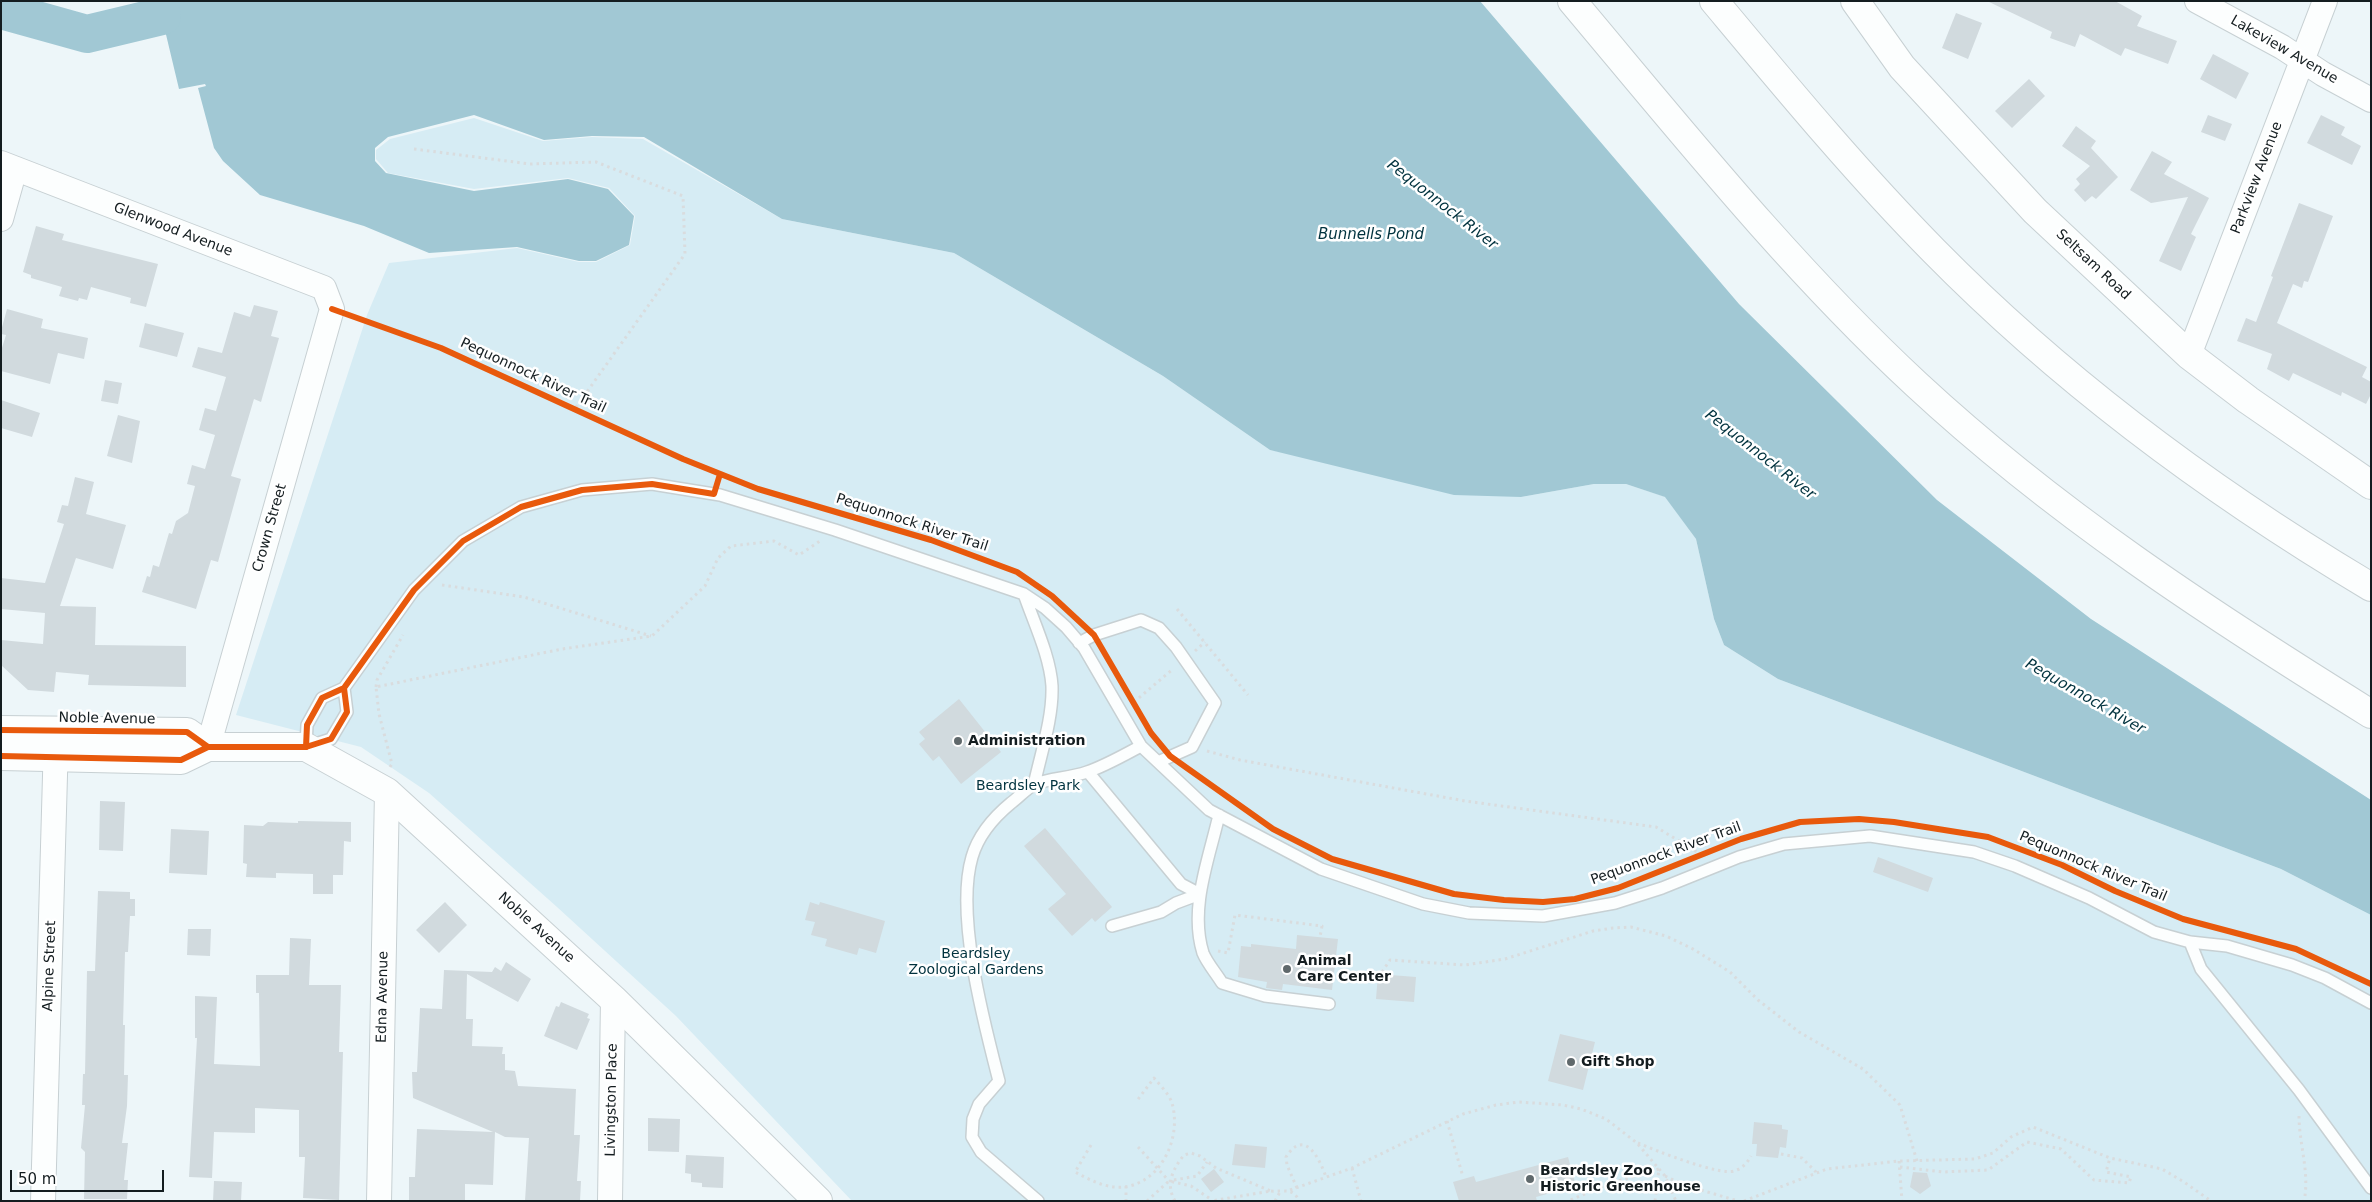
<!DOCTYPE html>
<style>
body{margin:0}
#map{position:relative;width:2372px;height:1202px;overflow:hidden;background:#edf6f9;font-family:"DejaVu Sans",sans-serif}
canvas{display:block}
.frame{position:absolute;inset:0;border:2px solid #141d20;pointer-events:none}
.scale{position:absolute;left:10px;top:1170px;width:154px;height:22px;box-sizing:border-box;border:2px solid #141d20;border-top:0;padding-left:6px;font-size:15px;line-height:18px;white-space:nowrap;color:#141d20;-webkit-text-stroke:4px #fff;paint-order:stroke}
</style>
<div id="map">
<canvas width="2372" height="1202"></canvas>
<div class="frame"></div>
<div class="scale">50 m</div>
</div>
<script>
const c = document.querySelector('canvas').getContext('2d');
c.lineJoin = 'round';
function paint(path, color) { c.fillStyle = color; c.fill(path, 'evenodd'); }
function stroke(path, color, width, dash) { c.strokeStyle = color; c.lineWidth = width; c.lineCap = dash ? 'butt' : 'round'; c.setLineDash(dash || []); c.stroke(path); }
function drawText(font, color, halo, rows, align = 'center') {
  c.font = font + ' "DejaVu Sans",sans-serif'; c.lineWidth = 5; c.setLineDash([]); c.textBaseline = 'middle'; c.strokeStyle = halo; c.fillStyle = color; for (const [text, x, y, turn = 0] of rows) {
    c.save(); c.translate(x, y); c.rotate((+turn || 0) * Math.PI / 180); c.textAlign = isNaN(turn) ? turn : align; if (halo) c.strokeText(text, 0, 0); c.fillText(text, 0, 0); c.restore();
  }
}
paint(new Path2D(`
 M474,118L543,141L592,137L643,139L782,219L954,253L1163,376L1270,450L1521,497L1594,484H1626L1666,497L1696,539L1714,619L1724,645L1778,679L2281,869L2371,915V1201H852L676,1016L557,907L429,793L361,747L236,715L367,315L389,263L517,248L579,262H596L630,245L635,216L609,188L568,178L474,189L388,173L376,159V150L390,139Z`), '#d6ecf4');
paint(new Path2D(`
 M158,1H1480L1739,304L1937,500L2091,619L2371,800V915L2281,869L1778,679L1724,645L1714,619L1696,539L1665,497L1626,484H1594L1521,497L1454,495L1270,450L1163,376L954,253L782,219L644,137L592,136L544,140L474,115L388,137L375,148V161L386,173L474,191L568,179L608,189L634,216L629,245L596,261H579L517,247L429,253L364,226L260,195L223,161L214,148L198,88L206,86L205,84L179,89Z`), '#a1c8d4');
stroke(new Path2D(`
 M1,10L87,34L162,16`), '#a1c8d4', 38);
paint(new Path2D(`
 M1987,1H2115L2142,16L2137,26L2177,41L2168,64L2125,48L2121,56L2080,34L2075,47L2050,38L2052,32Z
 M1956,13L1982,23L1968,59L1942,48Z
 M2213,54L2249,73L2236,99L2200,79Z
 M2029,79L2045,96L2012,128L1995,111Z
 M2208,115L2232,124L2225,141L2201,132Z
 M2321,115L2345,127L2341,135L2361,146L2352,165L2307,143Z
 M2076,126L2096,141L2091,148L2118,177L2096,199L2092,196L2085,202L2074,190L2080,184L2076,179L2090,166L2062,146Z
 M2152,151L2172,162L2164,174L2209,198L2191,234L2196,237L2181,271L2159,261L2188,197L2151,203L2130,190Z
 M2299,203L2333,216L2308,282L2304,281L2302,288L2293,284L2277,323L2367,367L2362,377L2371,382V394L2366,404L2342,392L2341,396L2293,373L2289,381L2267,369L2272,354L2237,341L2246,318L2256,322L2273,277L2271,276Z
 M36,226L64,234L62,240L158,264L146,307L130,303L131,298L91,287L87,300L79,298L78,301L59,296L62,287L31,278V275L23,272Z
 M254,305L278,311L271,336L279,338L261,402L254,399L231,476L241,479L218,562L211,560L196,609L142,592L147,576L150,577L153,565L159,567L169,533L172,534L176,521L188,513L195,486L187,484L192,465L205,469L215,435L199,430L205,408L216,411L226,377L192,367L198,347L222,353L234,312L250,317Z
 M7,309L43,319L41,328L88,338L84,359L58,353L50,384L1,371V351L6,335L1,334V331Z
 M145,323L184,333L177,357L139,347Z
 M105,380L122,383L118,404L101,401Z
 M1,400L40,413L32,437L1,428Z
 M118,415L140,421L132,463L107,456Z
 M75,477L94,482L86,514L126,525L113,569L76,558L60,606L96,607L95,645L186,646V687L88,685L89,675L56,672L54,692L28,690L1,665V640L43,644L45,613L1,609V578L45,583L64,524L57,522L62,505L68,506Z
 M959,699L1001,752L961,784L939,756L933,761L919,744L925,739L919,732Z
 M100,801L125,802L123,851L99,850Z
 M298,821L351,822V842L344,841L343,875H333V894H313V874L276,873V878L246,877L247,864L243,863L244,825L263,826L268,822L298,823Z
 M1045,828L1112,907L1095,922L1092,918L1072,936L1048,909L1066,894L1024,846Z
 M171,829L209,831L207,875L169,873Z
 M1878,857L1933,878L1928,892L1873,872Z
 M98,891L130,892V899H135V916H130L128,952H125L123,1025H125L124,1075H128L127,1106L122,1143H128L124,1180H128L127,1199H84L85,1152L81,1148L85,1105H82L83,1074H85L87,971H95Z
 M445,902L467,925L439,953L416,930Z
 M810,902L819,905L820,902L885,921L876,953L859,948L857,955L825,946L827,939L811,935L815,922L805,920Z
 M188,929H211L210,956L187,955Z
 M1297,935L1338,939L1332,990L1283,984L1282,990L1266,988L1267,982L1238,977L1241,946L1251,947V944L1296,949Z
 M290,938L311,939L309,985H341L339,1052H343L339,1200L303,1198L305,1157H299V1110L255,1108V1133L214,1132L212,1178L189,1177L197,1038H195V996L217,997L214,1064L260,1066L259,993H256V975H289Z
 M506,962L531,979L518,1002L467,974L466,1019H473L472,1046L503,1047L502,1054H505V1070L515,1071L518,1086L576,1089L574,1135H580L577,1181H581L580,1201H525L529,1138L505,1137L495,1132L493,1185L465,1184V1201H409V1177H415L417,1129L493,1132L413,1098L412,1072H417L420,1008L442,1009L444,970L492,972L495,967L501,971Z
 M1378,974L1416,977L1414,1002L1376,999Z
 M561,1002L589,1014L587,1018L590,1019L577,1050L544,1036L556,1006L559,1007Z
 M1560,1034L1595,1042L1583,1090L1548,1081Z
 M648,1118L680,1119L679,1152L648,1151Z
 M1754,1122L1782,1125V1129L1788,1130L1786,1148L1780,1147L1778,1158L1756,1156L1757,1144H1752Z
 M1235,1144L1267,1147L1265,1168L1232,1165Z
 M686,1155L724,1157L723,1188L702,1187V1183L691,1182V1174L685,1173Z
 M1568,1157L1576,1186L1536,1197L1537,1201H1459L1453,1182L1474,1176L1476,1182Z
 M1214,1169L1224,1182L1211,1192L1201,1179Z
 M1913,1172L1927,1173L1931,1186L1920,1194L1910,1187Z
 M214,1181L242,1182L241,1201H213Z`), '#d1dade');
const service = new Path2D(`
 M1024,594C1034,623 1050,656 1052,686C1053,718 1041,753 1034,785
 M1079,643L1094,635L1141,620L1159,628L1176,647L1215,703L1192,747L1158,762
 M344,688L347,712L331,739L306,747L307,725L322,698L344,688L414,590L463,541L521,507L582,490L652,484L720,495L835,530L1024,594L1045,608L1066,627L1084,648L1141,746L1209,810L1321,869L1423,904L1469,913L1543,916L1615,903L1662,888L1739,857L1784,844L1870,836L1974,852L2015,866L2089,898L2154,932L2190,942L2227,946L2292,965L2325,978L2371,1003
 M1088,772L1181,884L1200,894
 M1219,815C1209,859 1189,908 1203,953C1207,963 1216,973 1222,983L1265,996L1329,1004
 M1112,926L1161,912L1176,903L1200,894
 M2190,942L2201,969L2299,1090L2371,1188
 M1038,1201L981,1152L972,1137L973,1119L979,1104L999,1081C984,1023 955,915 972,857C978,836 994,817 1011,803C1019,797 1027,788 1035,784C1051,778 1070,778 1087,772C1105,766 1124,755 1141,746`);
const minor = new Path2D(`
 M2197,1L2282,47L2323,74L2371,100
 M1,163L324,288L332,309L208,747
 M1,219L15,169
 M2189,355L2325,1
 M43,1201L56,740
 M379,1201L387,792
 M610,1201L613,999`);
const secondary = new Path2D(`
 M1855,1L1902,67L2035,211L2189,355L2248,400L2371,485
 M1,730L187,732L208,747
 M1,756L181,760L208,747H306L387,792L613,999L818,1201`);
const motorway = new Path2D(`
 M1572,1C1682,132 1790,267 1916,384C2055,513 2210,614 2371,714
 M1714,1C1785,86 1856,172 1934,251C2063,382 2213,493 2371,587`);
stroke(service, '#c7d0d3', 14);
stroke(minor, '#c7d0d3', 26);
stroke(secondary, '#c7d0d3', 30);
stroke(motorway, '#c7d0d3', 30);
stroke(new Path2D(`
 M414,149L530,164L596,162L683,196L685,254L574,410
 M442,585L524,597L651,636
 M1177,609L1248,695
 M1195,651L1205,642
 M376,687L377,680L403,635
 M1134,702L1173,669
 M1207,751L1240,760L1465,801L1656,827L1702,855
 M390,767L392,764L379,714L376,687L562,649L652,636L705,586L718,558L731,546L774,541L799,555L820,541
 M1218,951L1228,953L1235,915L1322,926L1320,937
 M1382,972L1390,960L1465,965L1505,959L1593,931L1613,928L1631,927L1666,936L1693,949L1730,972L1758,1000L1799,1032L1863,1069L1900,1105L1917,1161
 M2299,1116C2299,1144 2310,1173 2304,1201
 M1447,1121L1463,1177
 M1638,1143C1654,1150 1720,1176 1734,1171C1742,1169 1748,1162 1751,1156
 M1091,1145L1075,1172C1092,1181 1112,1192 1133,1185C1165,1175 1181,1134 1172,1103C1169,1094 1160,1085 1154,1078L1136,1102
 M1138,1147L1169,1181
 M1781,1154L1802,1158L1816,1172
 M1899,1161L1902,1201
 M1900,1167L1943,1172L1988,1170L2027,1142L2061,1149L2094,1180L2129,1183L2131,1177L2106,1172L2110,1158
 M1352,1168L1361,1201
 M1659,1169L1665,1176L1676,1201
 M1665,1176L1684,1185L1738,1201
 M1174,1180L1197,1176L1207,1162
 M1126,1186V1201
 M1297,1188L1287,1165L1286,1157C1305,1127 1320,1160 1326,1177
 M1290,1190L1352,1168L1463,1114L1496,1105L1519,1102L1563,1105L1581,1109L1606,1119L1637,1143L1659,1169L1608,1184L1568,1201
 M1271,1191C1284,1192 1293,1187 1299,1201
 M1147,1201L1169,1181L1191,1186L1212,1200
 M1175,1201C1165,1184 1173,1169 1184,1155L1191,1153L1200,1156L1216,1168L1271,1191L1211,1201
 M1275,1201L1280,1192
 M1655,1201L1659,1169
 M1744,1201L1827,1169L1899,1161L1975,1159L1993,1153L2011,1137L2033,1127L2110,1158L2162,1169L2184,1182L2211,1201`), '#d9dcde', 3, [2.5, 4]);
stroke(service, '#fcfefe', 11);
stroke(minor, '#fcfefe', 24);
stroke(secondary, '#fcfefe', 28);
stroke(motorway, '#fcfefe', 28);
stroke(new Path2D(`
 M332,309L441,348L683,459L758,489L931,540L1017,572L1052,596L1094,635L1151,733L1170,756L1273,829L1332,859L1454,894L1504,900L1543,902L1575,899L1618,888L1741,839L1800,822L1859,819L1894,822L1988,837L2062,865L2115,891L2183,919L2296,949L2371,984
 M1,730L187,732L208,747
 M306,747L307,725L322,698L344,688L414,590L463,541L521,507L582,490L652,484L714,494L720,474
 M1,756L181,760L208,747H306L331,739L347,712L344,688`), '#e8590c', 6);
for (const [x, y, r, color] of [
 [958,741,5,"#60696c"],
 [1287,969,5,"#60696c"],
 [1571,1062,5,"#60696c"],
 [1530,1179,5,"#60696c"]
]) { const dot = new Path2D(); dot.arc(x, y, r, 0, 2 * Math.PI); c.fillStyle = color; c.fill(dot); stroke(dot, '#fff', 2); }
drawText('14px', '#141d20', '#fff', [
 ["Lakeview Avenue",2284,50,30],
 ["Parkview Avenue",2257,178,-69],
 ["Glenwood Avenue",173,230,21],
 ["Seltsam Road",2093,265,43],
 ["Pequonnock River Trail",533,376,25],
 ["Pequonnock River Trail",912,523,18],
 ["Crown Street",270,528,-74],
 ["Noble Avenue",107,719,1],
 ["Pequonnock River Trail",1666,854,-20],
 ["Pequonnock River Trail",2093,867,23],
 ["Noble Avenue",536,928,42],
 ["Alpine Street",50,966,-88],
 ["Edna Avenue",383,997,-89],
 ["Livingston Place",612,1100,-89]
]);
drawText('bold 14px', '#141d20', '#fff', [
 ["Administration",968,741],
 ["Animal",1297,961],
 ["Care Center",1297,977],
 ["Gift Shop",1581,1062],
 ["Beardsley Zoo",1540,1171],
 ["Historic Greenhouse",1540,1187]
], 'left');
drawText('14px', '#01323e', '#fff', [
 ["Beardsley Park",1028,786],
 ["Beardsley",976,954],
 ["Zoological Gardens",976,970]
]);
drawText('italic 15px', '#01323e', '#fff', [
 ["Pequonnock River",1442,205,38],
 ["Bunnells Pond",1371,235],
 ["Pequonnock River",1760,455,38],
 ["Pequonnock River",2085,697,30]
]);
</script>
